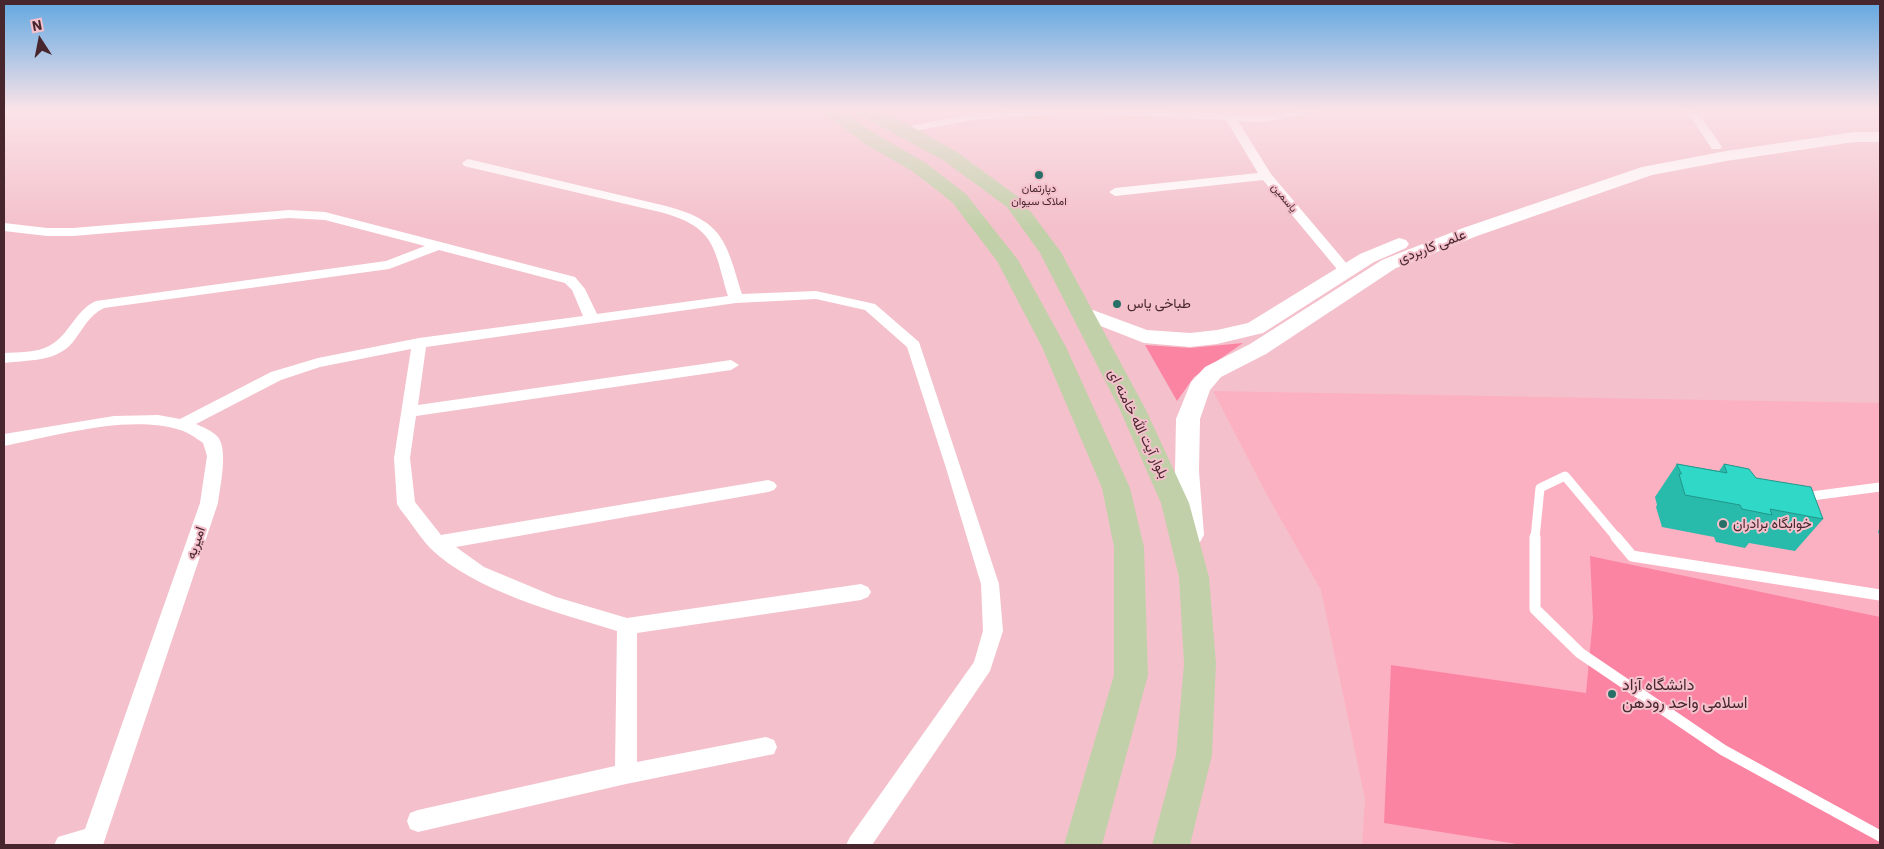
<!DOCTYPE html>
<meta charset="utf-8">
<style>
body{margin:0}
#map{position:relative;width:1884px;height:849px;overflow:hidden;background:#f4c0cb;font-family:"IBM Plex Sans",sans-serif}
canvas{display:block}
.frame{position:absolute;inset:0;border:5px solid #47262e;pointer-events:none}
.north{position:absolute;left:15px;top:15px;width:50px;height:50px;-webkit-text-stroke:4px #f4c0cb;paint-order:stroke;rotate:349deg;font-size:14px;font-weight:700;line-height:20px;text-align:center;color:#47262e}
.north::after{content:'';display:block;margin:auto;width:18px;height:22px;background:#47262e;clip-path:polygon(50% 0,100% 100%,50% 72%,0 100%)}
</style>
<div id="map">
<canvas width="1884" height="849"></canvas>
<div class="frame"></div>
<div class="north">N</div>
</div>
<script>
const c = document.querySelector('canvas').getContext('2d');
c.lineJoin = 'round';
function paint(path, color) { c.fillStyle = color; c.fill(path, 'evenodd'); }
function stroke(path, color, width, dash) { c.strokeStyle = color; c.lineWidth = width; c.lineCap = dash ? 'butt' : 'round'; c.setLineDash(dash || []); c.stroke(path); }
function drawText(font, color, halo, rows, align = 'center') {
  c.font = font + ' "IBM Plex Sans",Vazirmatn,sans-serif'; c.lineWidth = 4; c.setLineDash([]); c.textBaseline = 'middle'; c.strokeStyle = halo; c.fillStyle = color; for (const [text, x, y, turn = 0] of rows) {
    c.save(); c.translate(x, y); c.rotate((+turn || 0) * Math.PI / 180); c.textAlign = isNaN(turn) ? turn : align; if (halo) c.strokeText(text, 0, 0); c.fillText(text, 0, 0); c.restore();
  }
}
paint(new Path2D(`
 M1213,391L1880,403V845H1362L1365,799L1321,590L1267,495Z`), '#fcb1c2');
paint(new Path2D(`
 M1243,343L1194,377L1177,401L1145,345L1190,348Z
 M1590,556L1880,617V845H1523L1384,823L1391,665L1586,693L1593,618Z`), '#fc84a3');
stroke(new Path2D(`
 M1804,497L1880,487
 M1535,538L1540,488L1565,476L1617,538`), '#fff', 9);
stroke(new Path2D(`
 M1535,537V609L1580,653L1723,750L1880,836
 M1616,537L1632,556L1880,595`), '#fff', 11);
paint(new Path2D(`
 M1023,109H1132L1263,116L1302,109H1324L1319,112L1263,122L1238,121L1271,174L1353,271L1351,274H1341L1263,180L1115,196L1109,192L1115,188L1258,173L1226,120L1076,112L972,120L905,133L899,130L905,127L972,114Z
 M1682,109H1693L1700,115L1722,147L1720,149H1712L1692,119Z
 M468,159L666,206C724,221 726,242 742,294L816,291L875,304L919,342L999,584L1003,631L990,671L872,845H846L850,837L974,662L983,631L981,584L946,468L907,347L865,310L816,299L736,303L426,347L418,405L731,360L739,365L731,370L416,416L410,458L415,502L441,535L768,480L774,482L777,486L774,490L768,492L456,547L484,567L556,597L627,618L861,584L868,587L871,592L868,597L861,600L637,633V762L766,737L774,740L777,747L774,754L626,784L418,832L410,829L407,821L410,813L418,810L615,766L617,631C559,613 474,591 430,548C419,536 410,521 400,509L397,504L394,458L411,349L320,367L281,380L196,424C203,427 212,431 217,436C229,448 220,487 218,503L103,845H54L58,837L85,829L200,503L207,456L203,443C196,438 188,432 180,430C128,414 56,436 4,446V434L114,416L158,415L180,419L271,372L318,358L419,338L583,316L572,290L565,283L439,250L389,269L104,308C89,315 83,329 73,342C57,362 28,360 4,363V353C18,352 36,353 49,346C70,335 74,311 96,301L386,261L425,246L325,220L289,218L73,236H47L4,231V223L47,228H73L289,210L325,212L575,277L585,289L597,314L728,296C714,249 716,228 664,213L464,166L462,163Z`), '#fff');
paint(new Path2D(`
 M1854,132H1880V142H1854L1726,161L1652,175L1477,236L1396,268L1266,354L1221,377L1210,390L1200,419L1199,471L1204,535L1200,542L1191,545L1182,542L1178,535L1175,471L1176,419L1191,382L1205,367L1250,344L1382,260L1463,228L1642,167L1726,151Z
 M1399,238L1406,240L1409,244L1406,248L1374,262L1263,333L1217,344L1190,347L1144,343L1075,316L1072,312L1075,308L1082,306L1147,330L1190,333L1217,330L1248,323L1360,254Z`), '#fff');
paint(new Path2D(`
 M818,109H838L879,136L926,163L966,194L1018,260L1066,347L1130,488L1144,547L1148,675L1102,845H1064L1114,675V547L1102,488L1042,347L997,261L952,202L912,171L865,144Z
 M853,109H875L911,126L957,152L1021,199L1061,252L1146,410L1189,503L1209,577L1216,664L1212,755L1190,845H1152L1176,755L1184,664L1179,577L1161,503L1120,410L1040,253L1007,207L943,160L856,113Z`), '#c2d0a9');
paint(new Path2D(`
 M1677,464L1719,471L1724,464L1756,478L1823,519L1795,551L1749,543L1745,548L1716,542L1714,537L1662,527L1656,507L1657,505L1655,497Z
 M1880,529V537L1878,531Z`), '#28baab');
const building = new Path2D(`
 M1677,464L1727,473L1724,464L1749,469L1756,478L1811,487L1823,519L1770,509L1772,515L1742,509L1740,505L1685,495L1679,474H1681Z`);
paint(building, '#2fd8c7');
stroke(building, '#21978b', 1);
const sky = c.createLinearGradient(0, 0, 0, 228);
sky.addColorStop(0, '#61a7e1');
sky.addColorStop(0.48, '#fae3e8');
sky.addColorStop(1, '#fae3e800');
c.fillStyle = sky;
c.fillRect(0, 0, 1884, 228);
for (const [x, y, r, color] of [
 [1039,175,5,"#276f67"],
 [1117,304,5,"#276f67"],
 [1723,524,5,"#276f67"],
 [1612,694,5,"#276f67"]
]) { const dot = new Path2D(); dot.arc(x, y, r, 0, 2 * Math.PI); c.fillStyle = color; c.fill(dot); stroke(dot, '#f4c0cb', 2); }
drawText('11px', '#47262e', '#f4c0cb', [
 ["دپارتمان",1039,189],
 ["املاک سیوان",1039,202]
]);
drawText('11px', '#47262e', '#f4c0cb', [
 ["یاسمین",1284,198,50]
]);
drawText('14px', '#47262e', '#f4c0cb', [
 ["علمی کاربردی",1432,247,-21],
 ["بلوار آیت الله خامنه ای",1138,424,64],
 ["امیریه",196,543,-71]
]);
drawText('14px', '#47262e', '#f4c0cb', [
 ["طباخی یاس",1127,304],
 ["خوابگاه برادران",1733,524]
], 'left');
drawText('16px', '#47262e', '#f4c0cb', [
 ["دانشگاه آزاد",1622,685],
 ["اسلامی واحد رودهن",1622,703]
], 'left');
</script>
